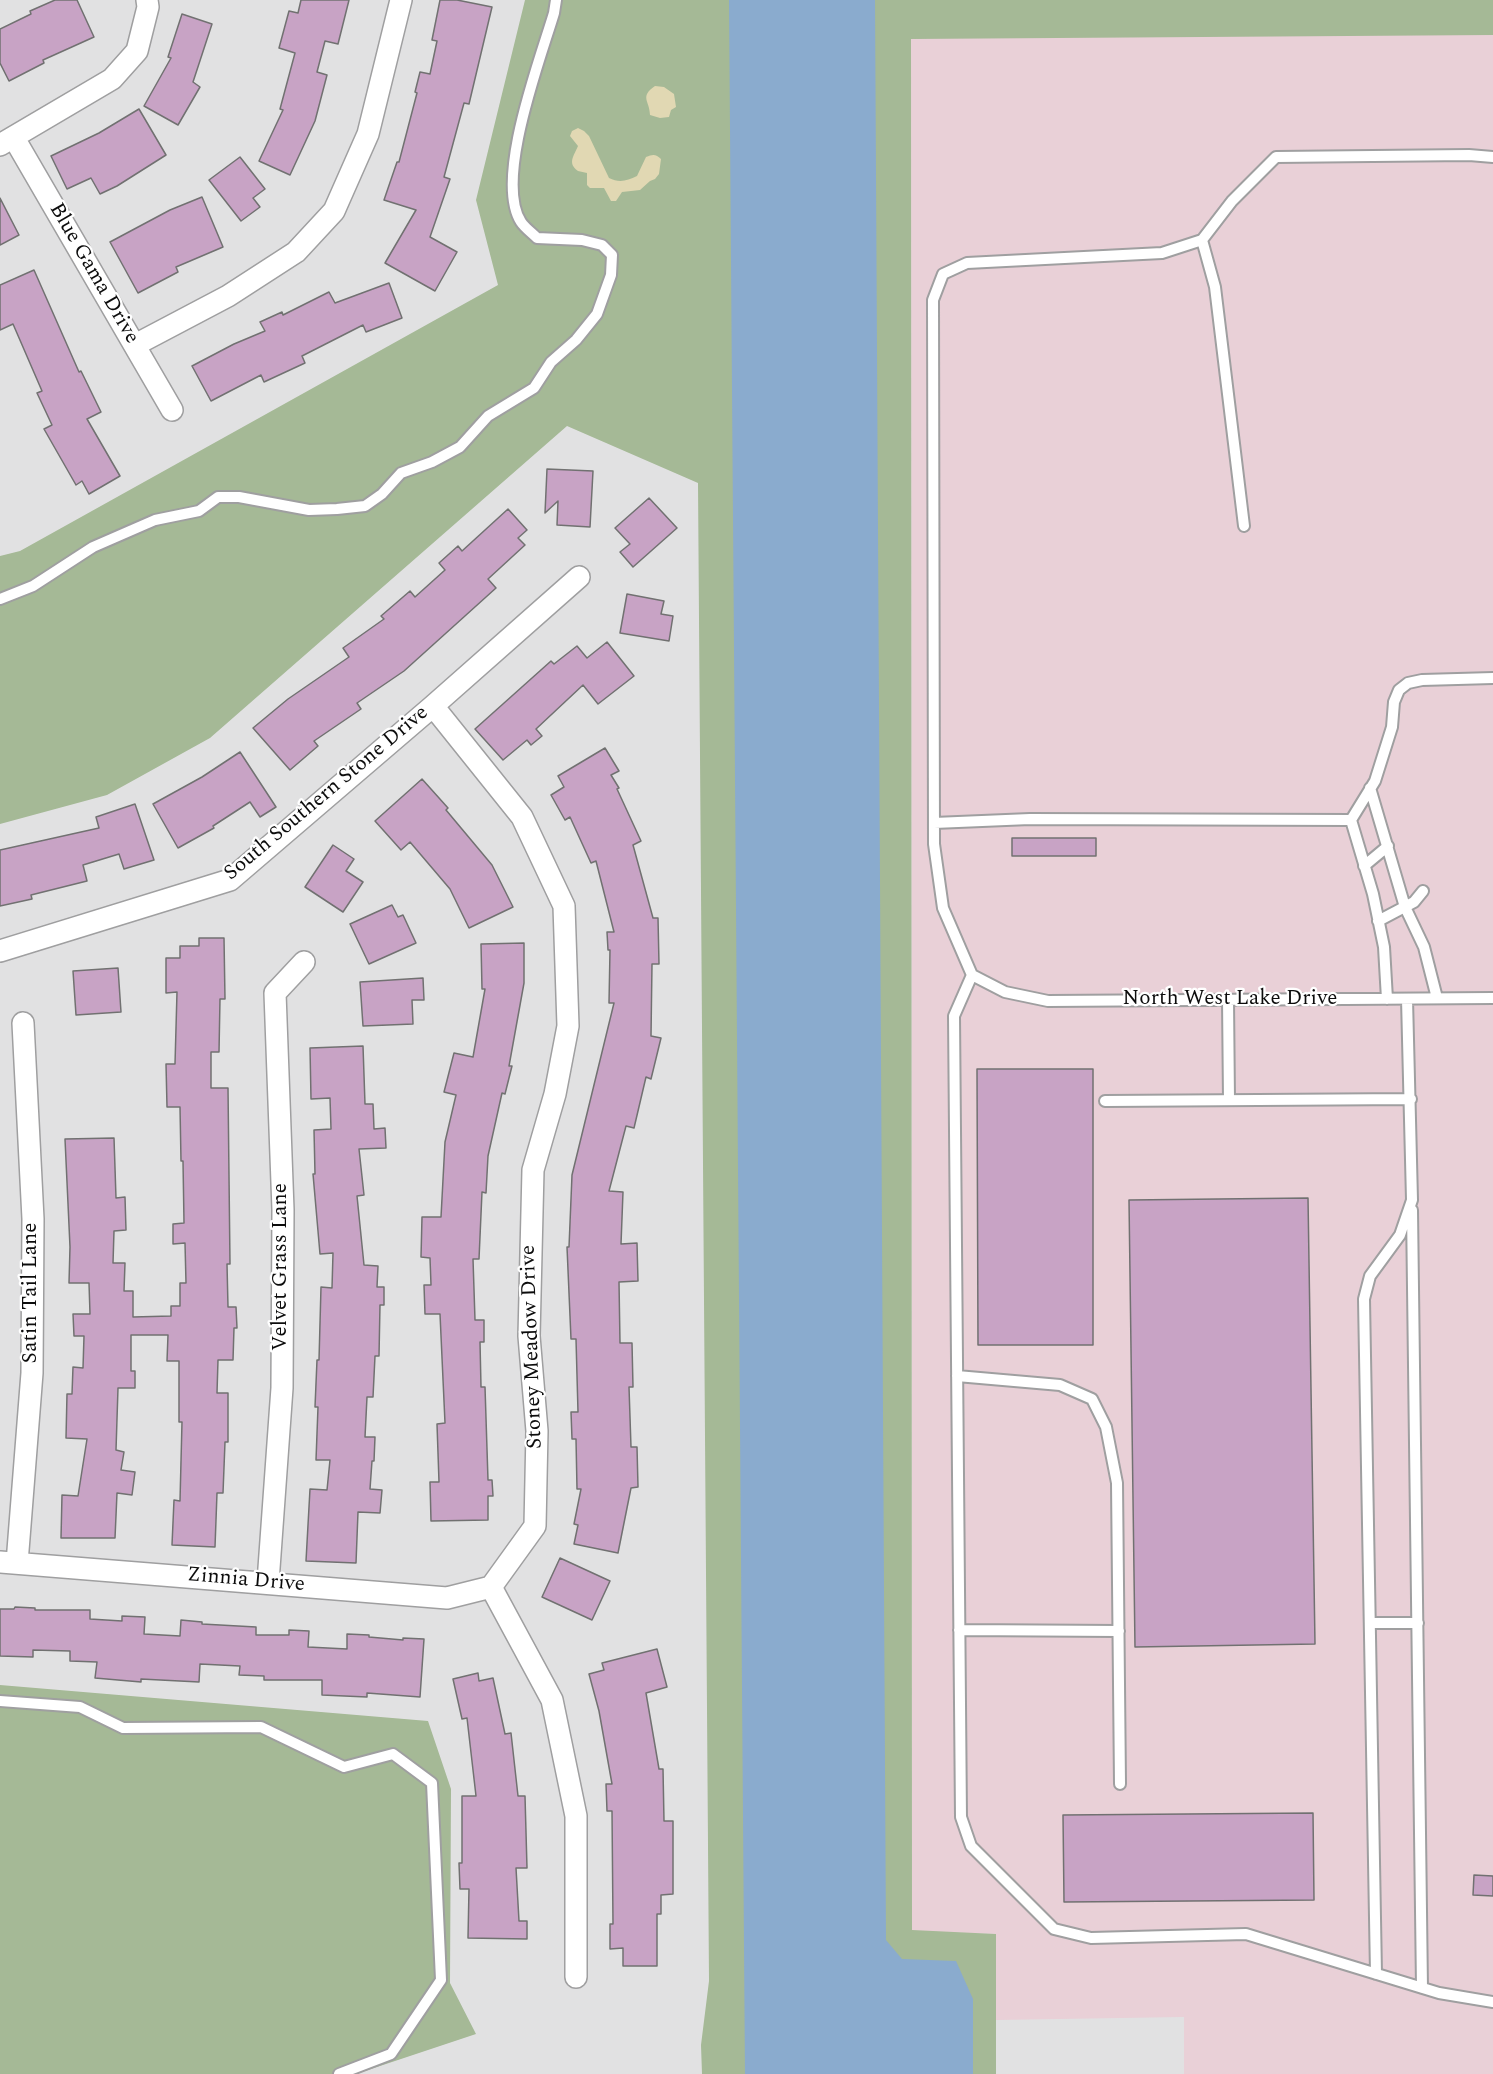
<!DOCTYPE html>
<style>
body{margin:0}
canvas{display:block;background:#e1e1e2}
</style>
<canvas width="1493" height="2074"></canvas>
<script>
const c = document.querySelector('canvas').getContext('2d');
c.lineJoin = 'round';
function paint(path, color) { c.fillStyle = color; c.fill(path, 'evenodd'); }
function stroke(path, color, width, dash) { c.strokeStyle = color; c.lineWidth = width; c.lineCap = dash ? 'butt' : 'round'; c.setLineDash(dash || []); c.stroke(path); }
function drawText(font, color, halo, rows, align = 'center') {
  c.font = font + ' Spectral,serif'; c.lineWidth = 4.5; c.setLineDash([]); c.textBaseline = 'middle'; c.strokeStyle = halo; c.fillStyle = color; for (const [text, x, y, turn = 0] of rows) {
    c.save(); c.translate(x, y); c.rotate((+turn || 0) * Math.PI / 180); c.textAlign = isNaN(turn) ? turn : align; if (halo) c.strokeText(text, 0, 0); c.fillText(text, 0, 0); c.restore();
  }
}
paint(new Path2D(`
 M1493,0V2074H1184V2017L996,2020V1934L912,1931L911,39Z`), '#e9d0d7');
paint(new Path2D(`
 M525,0H1493V35L911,39L912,1930L996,1934V2074H702L701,2045L709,1981L698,483L567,426L210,738L107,795L0,824V556L20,551L498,285L476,200Z
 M0,1685L428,1721L451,1789L450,1983L476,2034L356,2074H0Z`), '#a5b996');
paint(new Path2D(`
 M655,86L664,87L674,94L676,107L671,110L669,117L660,118L650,115C650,101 639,97 655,86Z
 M578,128L584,131L589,136L609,178C619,183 627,181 637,176L646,157C653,154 656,154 661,159L659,174L655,179L650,181L640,190L622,192L616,201H611L604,188H590L587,185V173L578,171C567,163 574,156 578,146L570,136L572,131Z`), '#e1d8b3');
paint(new Path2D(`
 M729,0H875L886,1940L902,1959L956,1961L973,1999V2074H745Z`), '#8aabce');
const building = new Path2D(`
 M55,0H77L94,37L43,60L44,63L9,81L0,63V29L31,14L30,11Z
 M301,0H349L338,44L325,41L317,72L327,75L315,121L290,175L259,161L283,110L280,109L295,53L279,48L289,11L298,13Z
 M440,0H457L492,7L469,104L464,103L444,177L450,179L430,237L457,252L435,291L385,263L416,210L384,200L397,162H399L417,93L415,92L420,72L430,74L437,41L432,40Z
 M182,14L212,24L193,82L200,87L178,125L144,106L171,58L168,57Z
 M139,109L166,155L117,186L100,194L91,178L67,189L51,156L99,133Z
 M240,157L265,189L253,198L260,207L241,221L209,180Z
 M202,197L223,247L176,267L178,272L138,293L110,242L170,210Z
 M0,198L19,235L0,245Z
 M34,270L79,372L81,371L101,412L87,419L120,476L89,494L82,481L76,485L44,429L52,425L37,393L42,391L13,324L0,330V285Z
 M389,283L402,318L366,332L363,325L302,356L305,363L264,382L261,375L211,401L192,366L234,344L265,331L260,322L282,312L283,315L329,292L335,303Z
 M547,469L593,471L590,527L557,525L558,501L545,513Z
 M649,498L677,528L633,567L620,552L630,544L615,528Z
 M508,509L527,530L518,538L525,545L488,579L496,588L404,671L357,703L361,709L314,741L318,746L290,770L253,728L288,699L349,657L343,648L384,619L381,616L410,591L415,597L445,570L439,563L458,546L462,551Z
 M627,594L664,601L661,614L673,616L669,641L620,633Z
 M607,642L634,676L598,704L583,685L536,729L542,736L531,745L527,740L503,760L475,729L551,661L554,664L577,646L587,658Z
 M605,748L619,771L611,775L619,788L617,789L641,841L633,845L653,918H658L659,964H652L651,1036L661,1038L651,1079L646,1077L634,1128L626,1126L609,1191L623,1192L621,1244L637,1243L638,1281L619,1282L620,1343H632L633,1387H629L631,1447H637L638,1487L631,1488L618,1553L574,1544L578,1525L574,1524L581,1489H577L576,1439H572L571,1412H578L576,1339H571L567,1247H569L572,1175L614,1003H609L610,950H608L607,932H614L596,861L591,863L570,817L565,820L551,795L564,787L558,776Z
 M240,752L276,807L260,817L250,802L213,826L214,828L178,848L153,804L202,777Z
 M422,779L448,808L446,810L492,865L513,907L469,928L450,889L410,842L401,850L375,821Z
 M135,804L154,860L124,869L119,854L83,865L87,881L31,895L32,899L0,906V850L99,828L96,817Z
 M1012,838H1096V856H1012Z
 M333,845L354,859L346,871L363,882L343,912L305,887Z
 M392,905L398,917L403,915L416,943L369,964L350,924Z
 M199,938H224L225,999H220L219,1052H211V1088H228L230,1264H227L228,1307H236L237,1328H234L233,1360H218L217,1393H228V1442H225L223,1493H217L215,1547L172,1545L174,1500L180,1501L182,1422H179V1361H167L168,1335H131V1371H135V1388H118L116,1450L124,1452L121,1470L135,1472L132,1495L117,1493L115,1538H61L62,1495L78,1496L87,1439L66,1438L67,1394H72L73,1367L83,1368L84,1336H74L73,1314H90L89,1283H69L70,1247L65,1139L114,1138L116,1198L125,1197L126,1230L114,1231L113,1263H125L124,1291H133V1317L171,1316V1306H180V1283H186L185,1243L173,1244V1224L184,1223L183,1161H181L180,1107H167L166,1064H175L177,992L166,993V958H180V946H199Z
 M524,943V983L509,1066H512L505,1094L502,1093L488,1156L486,1193L482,1192L479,1259H473L475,1320H484V1342H480L481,1387H485L488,1480H492L493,1496H488V1520L431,1521L430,1482H439L437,1424L445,1423L440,1314H425L424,1285H431L430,1258L421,1257L422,1217H441L445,1142L456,1095L444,1092L454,1053L473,1057L485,989H482L481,944Z
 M118,968L121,1012L76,1015L73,971Z
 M423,978L424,1000H412L413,1024L363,1026L360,982Z
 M363,1046L365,1104H373L374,1129L385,1128L386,1148L359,1149L364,1195L357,1196L364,1265L378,1266L377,1287H384V1305H380L379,1356H375L373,1397H367L365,1437H375L374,1461H372L370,1489L382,1490L380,1513L358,1512L356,1563L306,1561L310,1489L327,1490L330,1460H316L318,1407H315L317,1360H319L321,1287L332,1288L333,1253L320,1254L313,1174H315L314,1130L331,1129L330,1098L311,1099L310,1048Z
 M977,1069H1093V1345H978Z
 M1308,1198L1315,1644L1135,1647L1129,1200Z
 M560,1558L610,1581L592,1620L542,1597Z
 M15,1607L35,1608V1610H90V1619L122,1621V1616L145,1617L144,1634L180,1636L181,1620L202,1622V1624L256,1627V1635H289V1630L309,1631L308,1647L347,1649V1634L369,1635V1637L403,1640V1638L424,1639L420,1697L367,1693V1697L322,1695V1680H264V1676L239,1675L240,1666L200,1664L199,1682L141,1679V1682L95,1678L97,1662L70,1661V1651L33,1650V1657L0,1656V1609H14Z
 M657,1649L667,1687L646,1693L659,1769H663L664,1821H673V1894L661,1895V1914H657V1966H623V1948L610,1949V1924H613L612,1811H607L606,1784H612L599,1711L589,1674L604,1670L602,1663Z
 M478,1673L479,1681L493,1678L505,1734L511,1733L518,1796H525L527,1868H516L519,1921H527V1939L468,1938L469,1889H460L459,1863H462V1796H476L467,1718L462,1719L453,1679Z
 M1313,1813L1314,1900L1064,1902L1063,1815Z
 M1474,1875L1493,1876V1896L1473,1895Z`);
paint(building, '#c8a3c5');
stroke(building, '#717171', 1.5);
const service = new Path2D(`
 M1493,157L1469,155L1276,157L1232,201L1202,240L1162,253L967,263L943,274L933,300L934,844L943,908L972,975L954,1016L961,1817L971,1846L1054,1929L1091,1938L1246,1934L1439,1993L1493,2002
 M1202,240L1215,287L1244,526
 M0,599L33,586L93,547L155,520L199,511L218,497H239L309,510L337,509L365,506L382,494L401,473L432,462L460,447L488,416L534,388L551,362L576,340L597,314L611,275L612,255L602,245L582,240L537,238C532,233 525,228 521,222C494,180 540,60 554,13L556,0
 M1370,788L1405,907L1424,947L1437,998
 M934,823L1030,819L1351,820
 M1364,866L1388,846
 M1378,921L1414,902L1423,891
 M972,975L1005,992L1048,1001L1493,998
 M1387,999L1384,947L1373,894L1351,820L1375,781L1392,727L1394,702L1399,690L1408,683L1422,680L1493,678
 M1228,1000L1229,1100
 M1105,1101L1411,1099
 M1412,1210L1422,1988
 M957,1376L1060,1385L1092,1399L1106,1427L1117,1483L1120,1784
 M1370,1623H1418
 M959,1630L1119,1631
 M0,1701L80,1707L123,1728L261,1727L344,1767L393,1754L432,1783L441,1980L391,2054L339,2074
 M1376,1974L1364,1299L1370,1276L1400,1235L1412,1200L1407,999`);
const minor = new Path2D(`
 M14,138L172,410
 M0,145L112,79L137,51L148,7L147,0
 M135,345L228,296L296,252L334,211L368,134L401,0
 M433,706L522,817L564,906L568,1026L555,1094L533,1170L529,1336L537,1431L535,1526L491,1587
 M0,951L230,880L433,706L579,577
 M0,1562L447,1598L491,1587
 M17,1563L32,1373L33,1219L23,1023
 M268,1582L282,1388L283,1210L275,993L304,962
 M491,1587L552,1700L576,1816V1977`);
stroke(service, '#9f9fa0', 14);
stroke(minor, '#9f9fa0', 24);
stroke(service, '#fff', 10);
stroke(minor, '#fff', 21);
drawText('21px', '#0c0c0c', '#fff', [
 ["Blue Gama Drive",93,274,60],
 ["South Southern Stone Drive",327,794,-40],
 ["North West Lake Drive",1230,1000],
 ["Velvet Grass Lane",282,1267,-90],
 ["Satin Tail Lane",32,1293,-90],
 ["Stoney Meadow Drive",533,1347,-92],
 ["Zinnia Drive",246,1581,5]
]);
</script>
